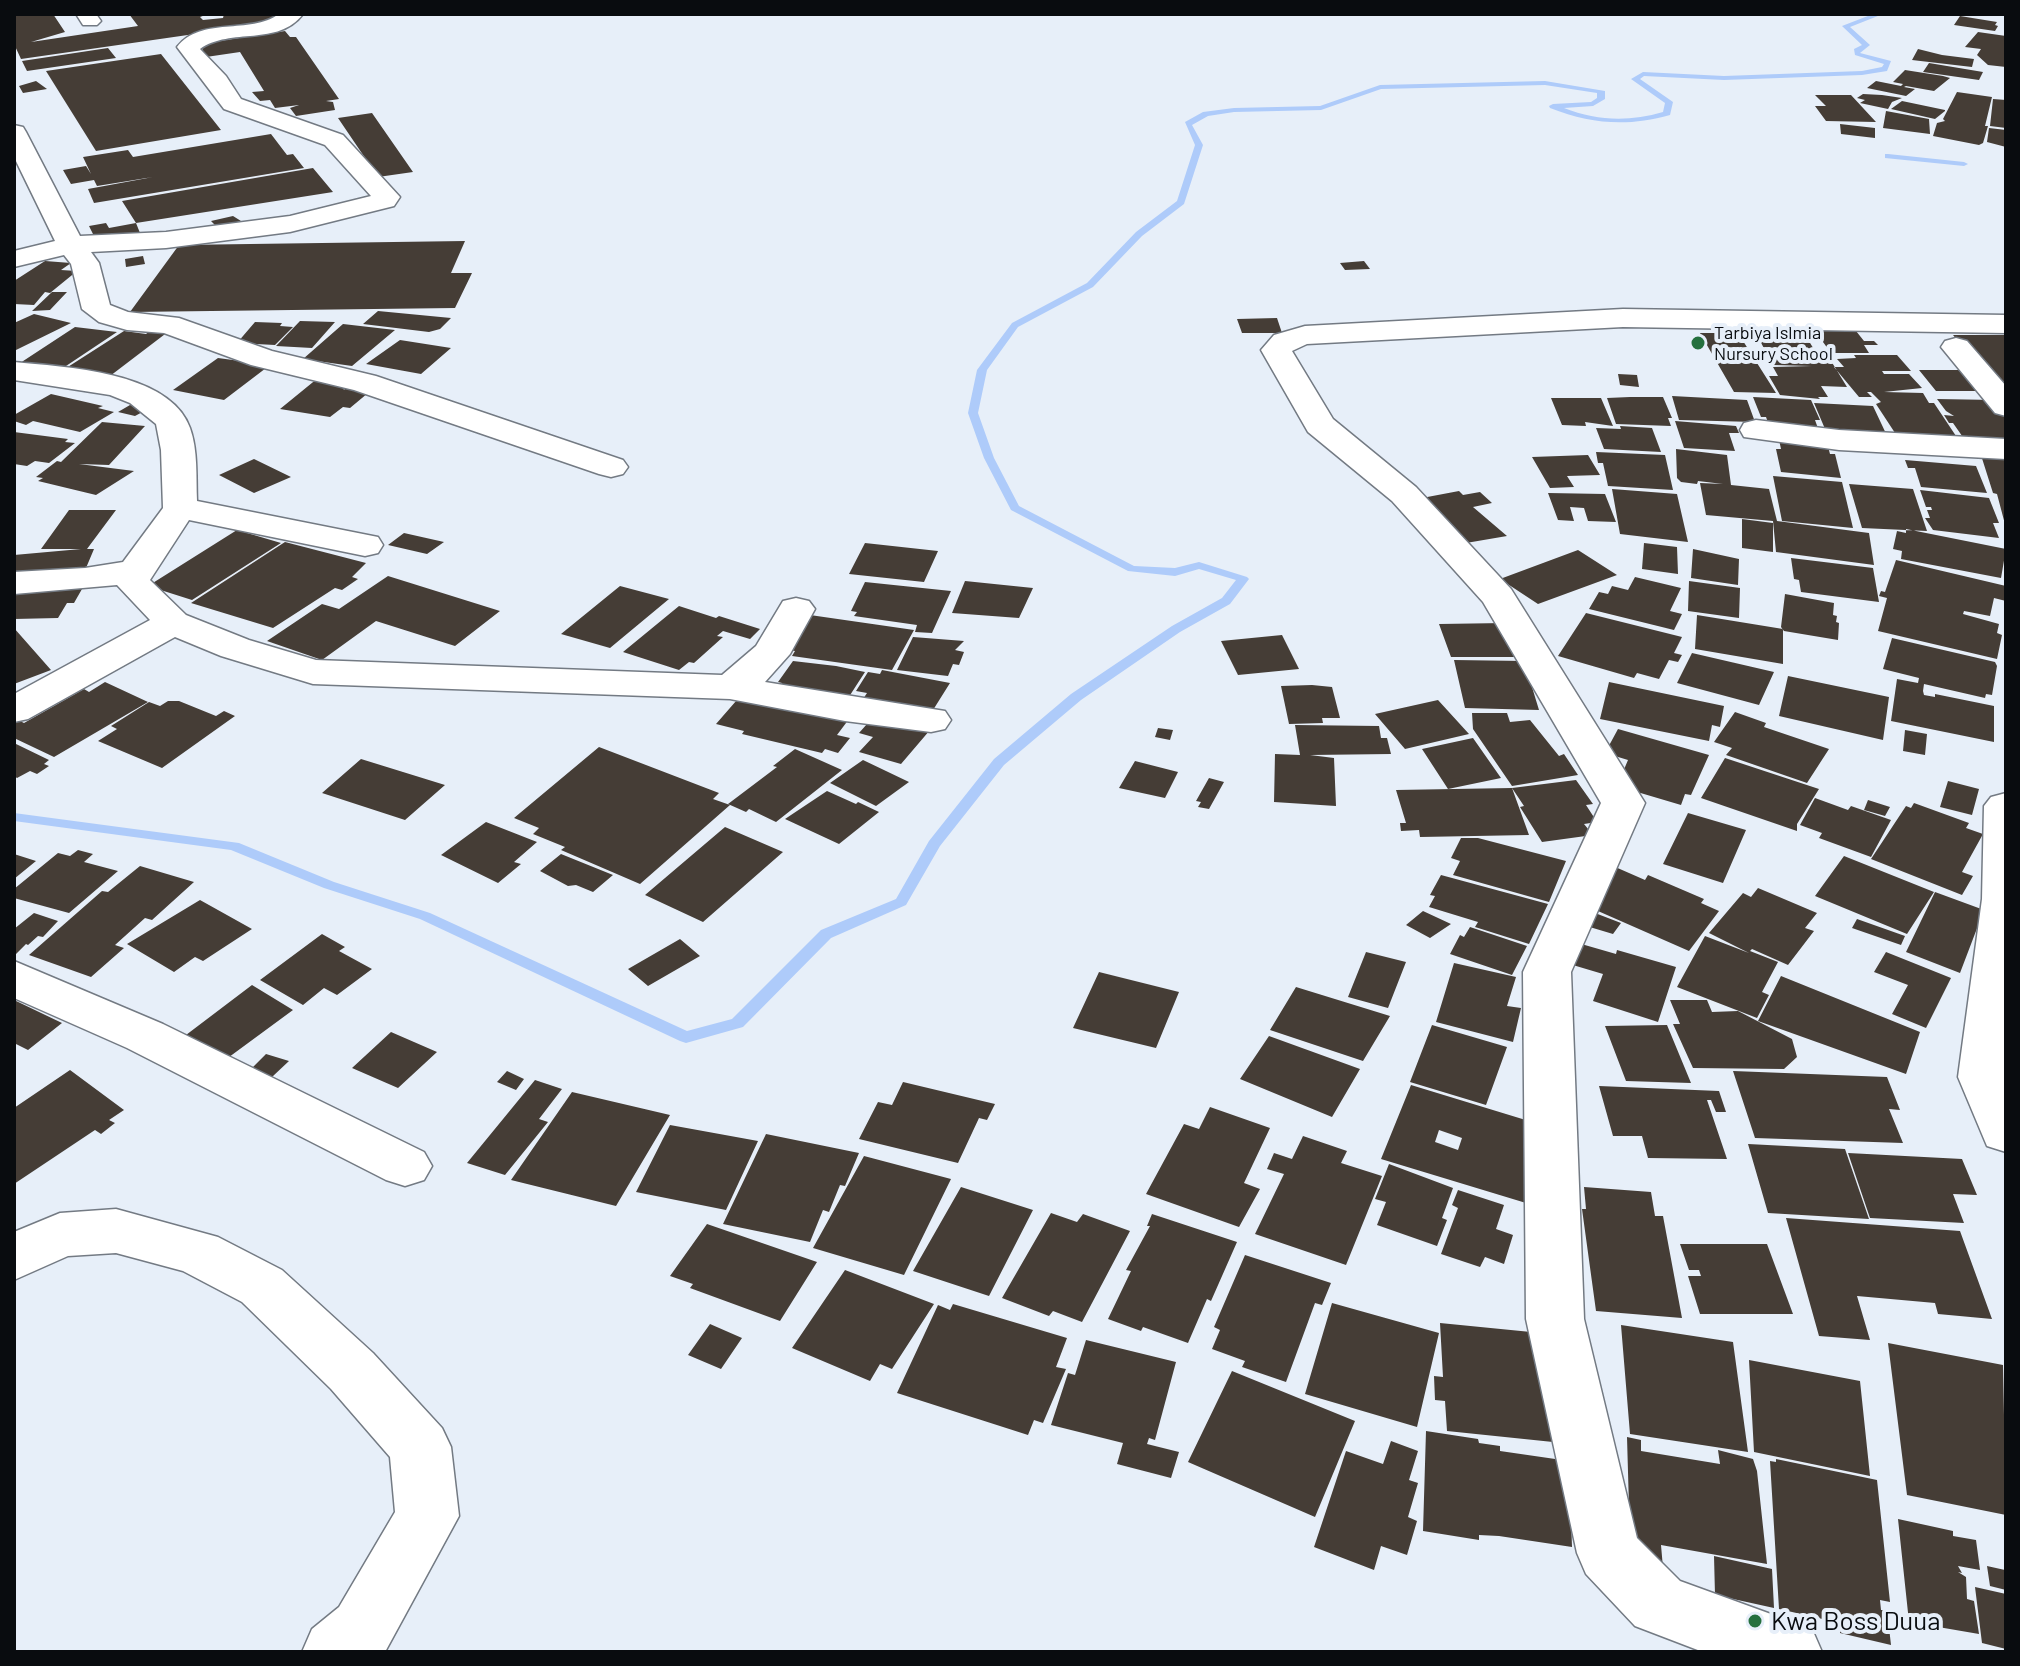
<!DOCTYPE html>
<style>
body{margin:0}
#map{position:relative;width:2020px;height:1666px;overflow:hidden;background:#e7eff9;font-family:Barlow,sans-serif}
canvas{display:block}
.frame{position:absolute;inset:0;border:16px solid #090c0f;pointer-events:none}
</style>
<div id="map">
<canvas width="2020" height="1666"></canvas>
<div class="frame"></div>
</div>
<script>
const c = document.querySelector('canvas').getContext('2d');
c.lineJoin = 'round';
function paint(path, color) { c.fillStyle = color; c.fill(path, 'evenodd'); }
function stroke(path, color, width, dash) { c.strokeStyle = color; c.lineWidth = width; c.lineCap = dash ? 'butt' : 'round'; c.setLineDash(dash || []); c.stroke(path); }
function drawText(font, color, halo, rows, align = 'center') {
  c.font = font + ' Barlow,sans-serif'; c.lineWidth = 8; c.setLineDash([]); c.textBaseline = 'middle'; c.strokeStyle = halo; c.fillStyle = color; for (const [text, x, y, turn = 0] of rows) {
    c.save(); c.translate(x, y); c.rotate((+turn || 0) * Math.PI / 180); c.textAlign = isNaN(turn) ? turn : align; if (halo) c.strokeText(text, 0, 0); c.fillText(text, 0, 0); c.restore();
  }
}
paint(new Path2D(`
 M1873,14H1883L1850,27L1870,45L1860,53L1891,61L1887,71L1862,75L1724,80L1644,76L1640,79L1673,102L1670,115C1627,127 1591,124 1550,108L1549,106L1553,104L1591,102L1597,98V93L1545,85L1381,89L1321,110L1234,112L1208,116L1192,125L1203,145L1184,204L1142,236L1093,287L1018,327L987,370L978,413L994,458L1019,506L1134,566L1175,568L1199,562L1247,577L1249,579L1230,604L1180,632L1081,700L1004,765L940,846L906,905L831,938L743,1027L686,1043L680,1041L420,919L324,888L231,850L14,821V813L239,843L334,882L430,913L687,1031L732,1019L821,930L896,899L929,841L994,759L1071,694L1172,626L1222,598L1236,580L1199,569L1175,576L1128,571L1011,510L984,458L968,413L977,370L1012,323L1087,283L1136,232L1177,201L1195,145L1185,122L1203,112L1234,108L1320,106L1380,85L1545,81L1605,91V99L1593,106L1564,108C1597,121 1629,122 1663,112L1665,103L1631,79L1643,72L1724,76L1862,71L1882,67L1884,64L1855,55L1854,49L1862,45L1842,26Z
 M1888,154L1964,162L1968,164L1964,166L1885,158V154Z`), '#aecbfa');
paint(new Path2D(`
 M14,14H53L65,32L31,42L138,26L129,14H208L200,17L203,20L223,18L224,14H271L278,22L21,59L14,44Z
 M1960,16L1997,22L1995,25L1998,26L1995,31L1954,25Z
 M285,31L290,37H296L339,99L326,101L333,102L335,110L296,116L290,108L299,105L275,108L270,100L260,101L252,92L264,91L240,52L206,57L200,44Z
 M1978,32L2006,36V67L1988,65L1977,55L1981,49L1965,47Z
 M108,48L116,58L27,71L22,61Z
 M1918,49L1942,55L1974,59L1972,67L1912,60Z
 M161,54L221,130L96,151L46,71Z
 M1929,63L1983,72L1979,80L1923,72Z
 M1905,70L1943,76L1950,78L1934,91L1906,86L1904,87L1915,89L1906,96L1867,88L1876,81L1901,86L1903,84L1893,82Z
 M36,81L47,89L23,93L19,86Z
 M1957,92L1992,97L1985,126H1988L1983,143L1979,145L1933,136L1937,123L1945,121L1943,119Z
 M1863,94L1882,95L1902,98L1892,102L1888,109L1860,103L1865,100L1857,98Z
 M1815,95H1851L1876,122L1826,121L1815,106H1826Z
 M1993,99L2006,100V128L1990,126Z
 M1902,101L1945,110V111L1935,119L1891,109Z
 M1886,111L1929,119L1930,134L1883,128Z
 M372,113L413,172L378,177L338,118Z
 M1840,124L1875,128V138L1841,134Z
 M1989,128L2006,130V147L1987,142Z
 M271,134L287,155L293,154L304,168L94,203L88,189L153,177L97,186L94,180L71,184L63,170L86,166L91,174L83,157L128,150L133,157Z
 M313,168L333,192L136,223L122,201Z
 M233,216L241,221L217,227L211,221Z
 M106,223L109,228L136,223L142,238H95L89,226Z
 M465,241L451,273H472L455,308L130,312L179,245Z
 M143,256L145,264L126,267L125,259Z
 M45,261L71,263L61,270L77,271L50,293L45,292L34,305L14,304V281Z
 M1364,261L1370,269L1345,270L1340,263Z
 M52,292H67L50,310L32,311Z
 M378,311L451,318L440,329L429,332L363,324Z
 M34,314L71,323L14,351V323Z
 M1277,318L1282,333H1242L1237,319Z
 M300,321L335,322L312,348L276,346Z
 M255,322L282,323L280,326L293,327L275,345L237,343Z
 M343,324L395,330L352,366L303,359Z
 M1762,324L1799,325L1815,351H1811L1814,356H1828L1847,387L1821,386L1828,397H1818L1820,399L1780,395L1769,376H1778L1773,367L1812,366L1773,365L1759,339H1771Z
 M75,327L117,332L57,372L14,367Z
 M155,327L173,328L110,376L60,372L124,331L146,334Z
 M1815,331H1856L1864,341H1874L1878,345H1864L1869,353H1831Z
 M1700,333H1738L1776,393L1734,392Z
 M1953,335H2005L2006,388H1997Z
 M400,340L451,348L421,374L366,364Z
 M1854,355H1897L1911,371H1882L1884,374H1909L1922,388L1884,392L1923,393L1929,403H1934L1956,436H1897L1876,404L1881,402L1871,392H1867L1872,397H1859L1834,367H1844L1837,359L1856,358Z
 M218,358L270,365L224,400L173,390Z
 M1919,370H1969L1987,391H1936Z
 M1618,374L1637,375L1639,387L1620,385Z
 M318,378L350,384L343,390L350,387L368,393L350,408L343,407L330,417L280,409Z
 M51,394L103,406L98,408L114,412L80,432L33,421L26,425L14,421V415Z
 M1672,396L1747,400L1755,422L1679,420Z
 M1630,397H1663L1672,418H1668L1671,426L1616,424L1607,398Z
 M1753,397L1811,400L1820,420H1815L1820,434L1771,431L1766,417H1761Z
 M1551,398H1601L1613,426L1585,422L1586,426L1562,425Z
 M1937,399L1995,400L2006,421V443H1967L1953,423H1949L1944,415L1954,416L1946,411Z
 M1814,403L1873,406L1889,440L1828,436Z
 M130,405L148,409L135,416L118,412Z
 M1675,421L1736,426L1739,433H1729L1735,451L1684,448Z
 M102,422L145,426L109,465L79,464L134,471L96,495L38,481L43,478L36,477L57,461L61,462Z
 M1620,426L1652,428L1661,452L1604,449L1596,428L1621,429Z
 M14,432L68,439L65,442L75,443L49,463L35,461L27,466L14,464Z
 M1778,435L1826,439L1830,454H1835L1841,478L1781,472L1776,449H1781Z
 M1676,449L1727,455L1731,485L1769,489L1777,521L1869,533L1874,565L1776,552L1773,521L1706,515L1700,483L1723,484L1698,481L1697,484L1681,482L1677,478Z
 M1596,452L1665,455L1673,490L1608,486L1603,463H1598Z
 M1980,452L2006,454V528L1997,494L1993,493Z
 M1588,455L1600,475L1567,476L1574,487L1550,488L1532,457Z
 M254,459L291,477L254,493L219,475Z
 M1905,460L1976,466L1987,493L1921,487L1915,468H1908Z
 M1773,476L1842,482L1853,528L1782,521Z
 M1849,484L1913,489L1927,531L1862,528Z
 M1612,489L1677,494L1688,542L1620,534Z
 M1920,490L1989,498L1999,523H1993L1999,538L1933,530L1925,518H1930L1927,510H1932L1931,507H1926Z
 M1459,491L1463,495L1480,492L1492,503L1473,507L1507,536L1466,543L1422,498Z
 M1548,493L1605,494L1616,522L1588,521L1584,508L1570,507L1574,521L1558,520Z
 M69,510H116L87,549H94L86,568L14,579V555L81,549H41Z
 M1742,519L1773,523V552L1742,548Z
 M1906,529L2006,549L2001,578L1901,559L1902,551L1893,549L1897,531L1906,533Z
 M237,530L281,543L192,600L148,586Z
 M404,533L444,542L427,554L388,545Z
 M285,542L366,563L352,577L358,579L342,590L335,588L273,628L191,603Z
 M865,543L938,551L924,582L849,574Z
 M1644,543L1677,547L1678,574L1642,569Z
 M1693,549L1739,559L1738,585L1691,578Z
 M1578,550L1617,575L1538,604L1500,579Z
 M1791,558L1873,568L1879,602L1801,592L1799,580L1794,579Z
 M1896,560L2006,586V601L1994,598L1990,616L1964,611L1963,614L1999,624L1997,633L2002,635L1997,659L1878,631L1887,598L1879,596L1881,591L1885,592Z
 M388,576L500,611L455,646L376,621L322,660L267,641L322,604L339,609Z
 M1635,577L1681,588L1670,611L1682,614L1674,630L1589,609L1599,592L1608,594L1612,586L1628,590Z
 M965,581L1033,588L1019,618L952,613Z
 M1689,581L1740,588L1739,618L1688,611Z
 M86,582L74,603H67L58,618L14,619V584Z
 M865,582L951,591L932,633L915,632L917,625L854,616L857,612L851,611Z
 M620,586L669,599L610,648L561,634Z
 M1785,594L1834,603L1833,615L1837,616L1836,622L1839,623L1838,640L1784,631L1781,627Z
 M679,606L716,618L719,616L760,629L750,639L723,631L717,636L723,637L694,663L689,662L679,670L623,652Z
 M1586,613L1682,637L1674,653L1682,655L1678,662L1669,660L1659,679L1637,673L1634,678L1558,656Z
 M803,614L914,630L892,670L792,656L795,651L782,649Z
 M1697,615L1783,629V664L1695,649Z
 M1505,623L1516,657H1451L1439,624Z
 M14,628L51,670L14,684Z
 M1282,635L1299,669L1238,675L1221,641Z
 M913,637L964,641L955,650L964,652L959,665L953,664L948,676L897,670Z
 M1892,638L1995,662L1997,666L1992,695L1986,694L1985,698L1924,684L1923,691L1924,695L1935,697V694L1994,706V742L1891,721L1897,679L1918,683L1919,678L1883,669Z
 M1692,653L1774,672L1759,705L1677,683Z
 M1454,660L1524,661L1539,710L1465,708Z
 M793,661L836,666L865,672L843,706L775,693L782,683L778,682Z
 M882,670L950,683L928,718L857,708L867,693L856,691L868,672L880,674Z
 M1788,676L1889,697L1883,740L1779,716Z
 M105,682L148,702L54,757L14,738V718L24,723L84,689L89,692Z
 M1609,682L1724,706L1720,727L1712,725L1709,741L1600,719Z
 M1312,685L1332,687L1340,718H1322L1323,723L1289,724L1281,686Z
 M743,693L852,715L837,735L850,738L838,753L825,749L822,753L742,734L744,731L716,724Z
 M1438,700L1469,734L1405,749L1375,714Z
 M168,701H179L216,716L224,711L235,716L162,768L98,741L117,729L111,726L149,702L160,706Z
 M1735,712L1766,723L1764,727L1829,749L1807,783L1726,755L1732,748L1714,742Z
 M1472,713H1507L1510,722L1530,720L1559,756L1564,754L1578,775L1512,786L1473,729Z
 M875,715L930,730L901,764L859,752L873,737L859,733Z
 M1295,725L1379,726L1381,738H1387L1391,754L1310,755L1334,758L1336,806L1274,802L1275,754L1300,755Z
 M1158,728L1173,730L1170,740L1155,737Z
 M1618,729L1709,755L1691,795L1685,794L1681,805L1617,786L1628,760L1605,753Z
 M1905,730L1927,734L1925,755L1903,751Z
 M1473,738L1501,778L1448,789L1422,749Z
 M14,743L49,760L44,764L49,766L37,774L30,771L17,778L14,776Z
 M599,747L719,793L713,799L730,805L640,884L561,850L565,847L533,834L539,828L514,818Z
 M795,749L842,770L776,822L749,809L746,812L728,804L777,767L773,766Z
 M1725,758L1819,789L1797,824V831L1701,798Z
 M361,759L445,785L405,820L322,793Z
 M863,760L909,782L876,806L830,783Z
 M1135,761L1178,772L1165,798L1119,788Z
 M1209,778L1224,782L1209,809L1198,807L1201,802L1196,801Z
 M1576,780L1593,804L1586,805L1597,822L1584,824L1593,835L1542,842L1520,807L1524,806L1512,788Z
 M1948,781L1979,789L1972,815L1940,807Z
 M1512,788L1529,835L1420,837L1419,830L1401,831L1400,823H1406L1396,790Z
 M827,791L856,804L858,802L879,812L839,844L785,819Z
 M1815,798L1848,810L1851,806L1891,820L1871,857L1819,838L1822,833L1800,825Z
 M1868,800L1890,807L1885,816L1864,810Z
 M1914,803L1969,823L1966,828L1983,834L1962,872L1973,876L1962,895L1871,859L1906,806L1911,808Z
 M1688,813L1746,830L1723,883L1663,864Z
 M486,822L537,842L514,862L521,864L498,883L441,855Z
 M725,827L783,852L703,922L645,895Z
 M1461,838H1478L1566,861L1549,902L1453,875L1460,861L1451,858Z
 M78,850L93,854L84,862L118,871L69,913L14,898V889L58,853L70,856Z
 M14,854L36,861L14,879Z
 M561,854L613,875L593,892L576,885L568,886L540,871Z
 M1844,856L1934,892L1907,934L1815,896Z
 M140,866L194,882L152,920L145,918L115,945L124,948L91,977L29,955L102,891L108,892Z
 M1613,866L1645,880L1648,875L1704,899L1701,903L1719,911L1689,951L1582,904Z
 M1441,875L1548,904L1529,944L1475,927L1478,922L1429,907L1435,896L1430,895Z
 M1758,888L1817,913L1805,928L1814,931L1788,965L1752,949L1750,951L1778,962L1762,992L1769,995L1757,1018L1677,987L1705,936L1749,953L1709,933L1743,893L1751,897Z
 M1935,892L1984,910L1960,973L1906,952Z
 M200,900L252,929L203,961L195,957L174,972L127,944Z
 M1582,908L1621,923L1613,934L1573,922Z
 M1423,911L1451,924L1430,938L1406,925Z
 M34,913L58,921L43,937L38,936L28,945L26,944L14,956V929Z
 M1857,919L1905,936L1901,945L1852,928Z
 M1470,927L1527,946L1512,975L1450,954L1460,935L1464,937Z
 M322,934L345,947L339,951L372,969L337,995L324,988L303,1005L260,980Z
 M680,939L700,956L648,986L628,969Z
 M1564,939L1616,954L1617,950L1676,967L1658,1022L1593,1001L1603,974L1556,960Z
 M1366,952L1406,962L1388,1008L1348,997Z
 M1886,952L1951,978L1926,1028L1892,1014L1908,985L1874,972Z
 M1454,963L1516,977L1507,1006L1521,1008L1513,1042L1436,1022Z
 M1099,972L1179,992L1156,1048L1073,1028Z
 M1781,976L1920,1032L1906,1074L1758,1021Z
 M252,985L293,1010L225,1060L186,1035Z
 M1296,987L1390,1016L1363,1061L1270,1030Z
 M14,1000L62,1023L28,1050L14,1043Z
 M1670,1000H1707L1712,1012L1738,1011L1792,1039L1797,1057L1784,1069L1693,1068L1673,1024H1680Z
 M1432,1025L1507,1047L1486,1105L1410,1082Z
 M1667,1025L1691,1083L1626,1081L1605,1026Z
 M391,1032L437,1052L398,1088L352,1068Z
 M1269,1036L1360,1069L1332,1117L1240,1079Z
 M266,1054L289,1061L272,1077L251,1069Z
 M70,1070L124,1110L109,1120L115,1123L101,1134L95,1130L14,1184V1108Z
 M507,1071L524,1079L516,1090L497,1082Z
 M1733,1071L1887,1077L1900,1110L1889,1109L1903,1143L1755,1138Z
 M535,1080L562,1089L539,1119L548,1122L505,1175L467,1163Z
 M903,1082L995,1104L987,1120L979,1118L958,1163L859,1139L878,1102L892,1105Z
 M1411,1085L1542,1125L1526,1203L1381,1159ZM1439,1130L1462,1138L1458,1150L1435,1142Z
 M1599,1086L1719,1091L1726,1112H1716L1711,1100H1707L1727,1159L1648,1158L1642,1136H1613Z
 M572,1092L670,1115L616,1206L511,1180Z
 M1210,1107L1270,1128L1244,1183L1260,1189L1239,1227L1146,1194L1184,1124L1199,1129Z
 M670,1125L758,1141L726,1210L636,1192Z
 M766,1134L859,1153L845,1186L840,1185L829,1212L823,1210L810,1242L723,1224Z
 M1303,1136L1347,1151L1341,1163L1382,1176L1346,1265L1255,1234L1284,1174L1267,1169L1274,1153L1292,1159Z
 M1748,1144L1845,1149L1869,1219L1768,1213Z
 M1848,1153L1962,1159L1977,1195L1953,1194L1964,1223L1870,1218Z
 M864,1156L951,1179L904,1275L813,1248Z
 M1389,1164L1453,1188L1442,1218L1447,1220L1437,1246L1377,1225L1386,1202L1375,1199Z
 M961,1187L1033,1210L989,1296L913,1271Z
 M1584,1187L1651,1192L1655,1216H1663L1682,1318L1596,1311L1582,1209H1586Z
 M1458,1190L1504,1205L1496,1229L1513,1235L1504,1264L1485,1257L1480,1267L1441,1254L1458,1208L1452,1205Z
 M1051,1213L1077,1222L1083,1214L1130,1231L1082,1322L1053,1311L1049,1316L1002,1298Z
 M1152,1214L1237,1242L1211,1301L1207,1299L1188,1343L1143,1327L1141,1331L1108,1319L1131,1271L1126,1270L1150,1226H1147Z
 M1786,1218L1960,1231L1992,1319L1938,1314L1935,1303L1857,1296L1870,1340L1819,1336Z
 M707,1224L817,1262L780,1321L690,1288L693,1284L670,1276Z
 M1680,1244H1767L1793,1314H1700L1688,1276H1701L1699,1270H1689Z
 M1245,1255L1331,1283L1322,1305L1315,1303L1286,1382L1242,1367L1245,1361L1212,1349L1220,1330L1214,1327Z
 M845,1270L934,1304L892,1369L880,1364L870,1381L792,1348Z
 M1332,1303L1439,1333L1417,1427L1305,1394Z
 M953,1304L1067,1338L1056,1367L1066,1369L1043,1423L1034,1420L1028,1435L897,1393L938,1305L950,1310Z
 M1440,1323L1541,1333L1553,1442L1447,1431L1445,1401L1435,1400L1434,1376L1443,1377Z
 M710,1324L742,1338L721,1369L688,1355Z
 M1621,1325L1733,1342L1748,1452L1630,1434Z
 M1086,1340L1176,1362L1155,1440L1149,1438L1147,1444L1179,1452L1171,1478L1117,1464L1123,1443L1051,1425L1068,1373L1075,1375Z
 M1888,1343L2003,1365L2006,1515L1907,1495Z
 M1749,1360L1860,1381L1870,1476L1754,1452Z
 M1232,1371L1355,1421L1315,1517L1188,1462Z
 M1426,1431L1478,1439L1479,1443L1500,1446V1451L1569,1461L1572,1547L1499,1536L1479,1535V1540L1423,1531Z
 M1627,1437L1641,1440V1451L1720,1464L1718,1450L1753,1459L1757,1471L1767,1564L1661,1545L1663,1568L1630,1542Z
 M1391,1441L1418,1451L1409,1480L1418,1483L1408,1517L1417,1521L1407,1555L1381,1546L1374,1570L1314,1547L1346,1451L1383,1464Z
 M1776,1459L1877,1480L1890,1602L1880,1600L1881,1610H1887L1891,1645L1840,1633V1623L1779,1609L1770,1461L1776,1462Z
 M1898,1519L1953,1531V1536L1976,1540L1980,1570L1958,1566L1962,1573L1958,1572L1966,1577L1967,1599L1974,1601L1979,1634L1909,1622Z
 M1714,1556L1772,1569L1774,1608L1715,1595Z
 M1987,1566L2005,1570L2006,1590L1990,1586Z
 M1975,1587L2006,1594V1649L1982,1643Z`), '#453d36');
const minor = new Path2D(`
 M76,14H96L101,21L97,25H83Z
 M279,14H303C278,47 231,27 200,49L226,76L241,99L343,135L400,197L394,206L290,232L166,248L91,252L99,263L110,305L128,312L179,318L272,351L376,376L623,460L628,467L623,474L611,477L599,474L354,390L251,365L164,333L127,330L99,322L82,309L71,264L64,255L14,267V251L55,241L14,157V125L23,127L26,132L80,236L166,232L290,216L371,196L325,145L224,109L177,47C201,16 250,35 279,14Z
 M1623,309L2006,315V333L1623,327L1307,344L1292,351L1333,419L1416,487L1511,589L1645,803L1571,972L1584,1319L1637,1538L1680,1581L1812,1629L1822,1652H1703L1635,1626L1586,1574L1577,1553L1526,1319L1523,972L1601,803L1483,602L1392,501L1308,432L1261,350L1274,335L1305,326Z
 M1956,338L1967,341L2006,386V416L1995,413L1941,347L1945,341Z
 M14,362C64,367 170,371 190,428C198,450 196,477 197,501L378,537L383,545L378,553L365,556L189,520L150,580L186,615L249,640L316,660L722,675L756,646L783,601L796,598L809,601L815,609L790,654L765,682L945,711L951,720L945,729L931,732L845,721L730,699L313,684L221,656L175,637L28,719L14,722V694L150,620L117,585L14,594V572L85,568L123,562L163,508L161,450L156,424L130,403L110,395L14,380Z
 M1756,420L1839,430L2006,439V459L1839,450L1744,437L1740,430L1744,423Z
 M2006,793V1152L1987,1146L1958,1077L1982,899L1984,806L1991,797Z
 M14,961L163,1024L424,1152L432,1166L424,1180L405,1186L386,1180L127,1048L14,998Z
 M116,1209L218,1237L282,1270L373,1353L442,1428L451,1447L459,1516L385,1652H302L312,1629L339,1607L395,1512L390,1457L331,1389L242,1302L183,1271L116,1253L68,1256L14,1280V1232L60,1213Z`);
stroke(minor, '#737a83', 3);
paint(minor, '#fff');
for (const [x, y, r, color] of [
 [1698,343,8,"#25703e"],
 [1755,1621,8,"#25703e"]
]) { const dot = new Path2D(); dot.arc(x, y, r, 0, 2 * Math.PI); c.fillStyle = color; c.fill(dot); stroke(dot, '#e7eff9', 3); }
drawText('18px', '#090c0f', '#e7eff9', [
 ["Tarbiya Islmia",1714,333],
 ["Nursury School",1714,354]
], 'left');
drawText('26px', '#090c0f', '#e7eff9', [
 ["Kwa Boss Duua",1771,1621]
], 'left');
</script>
